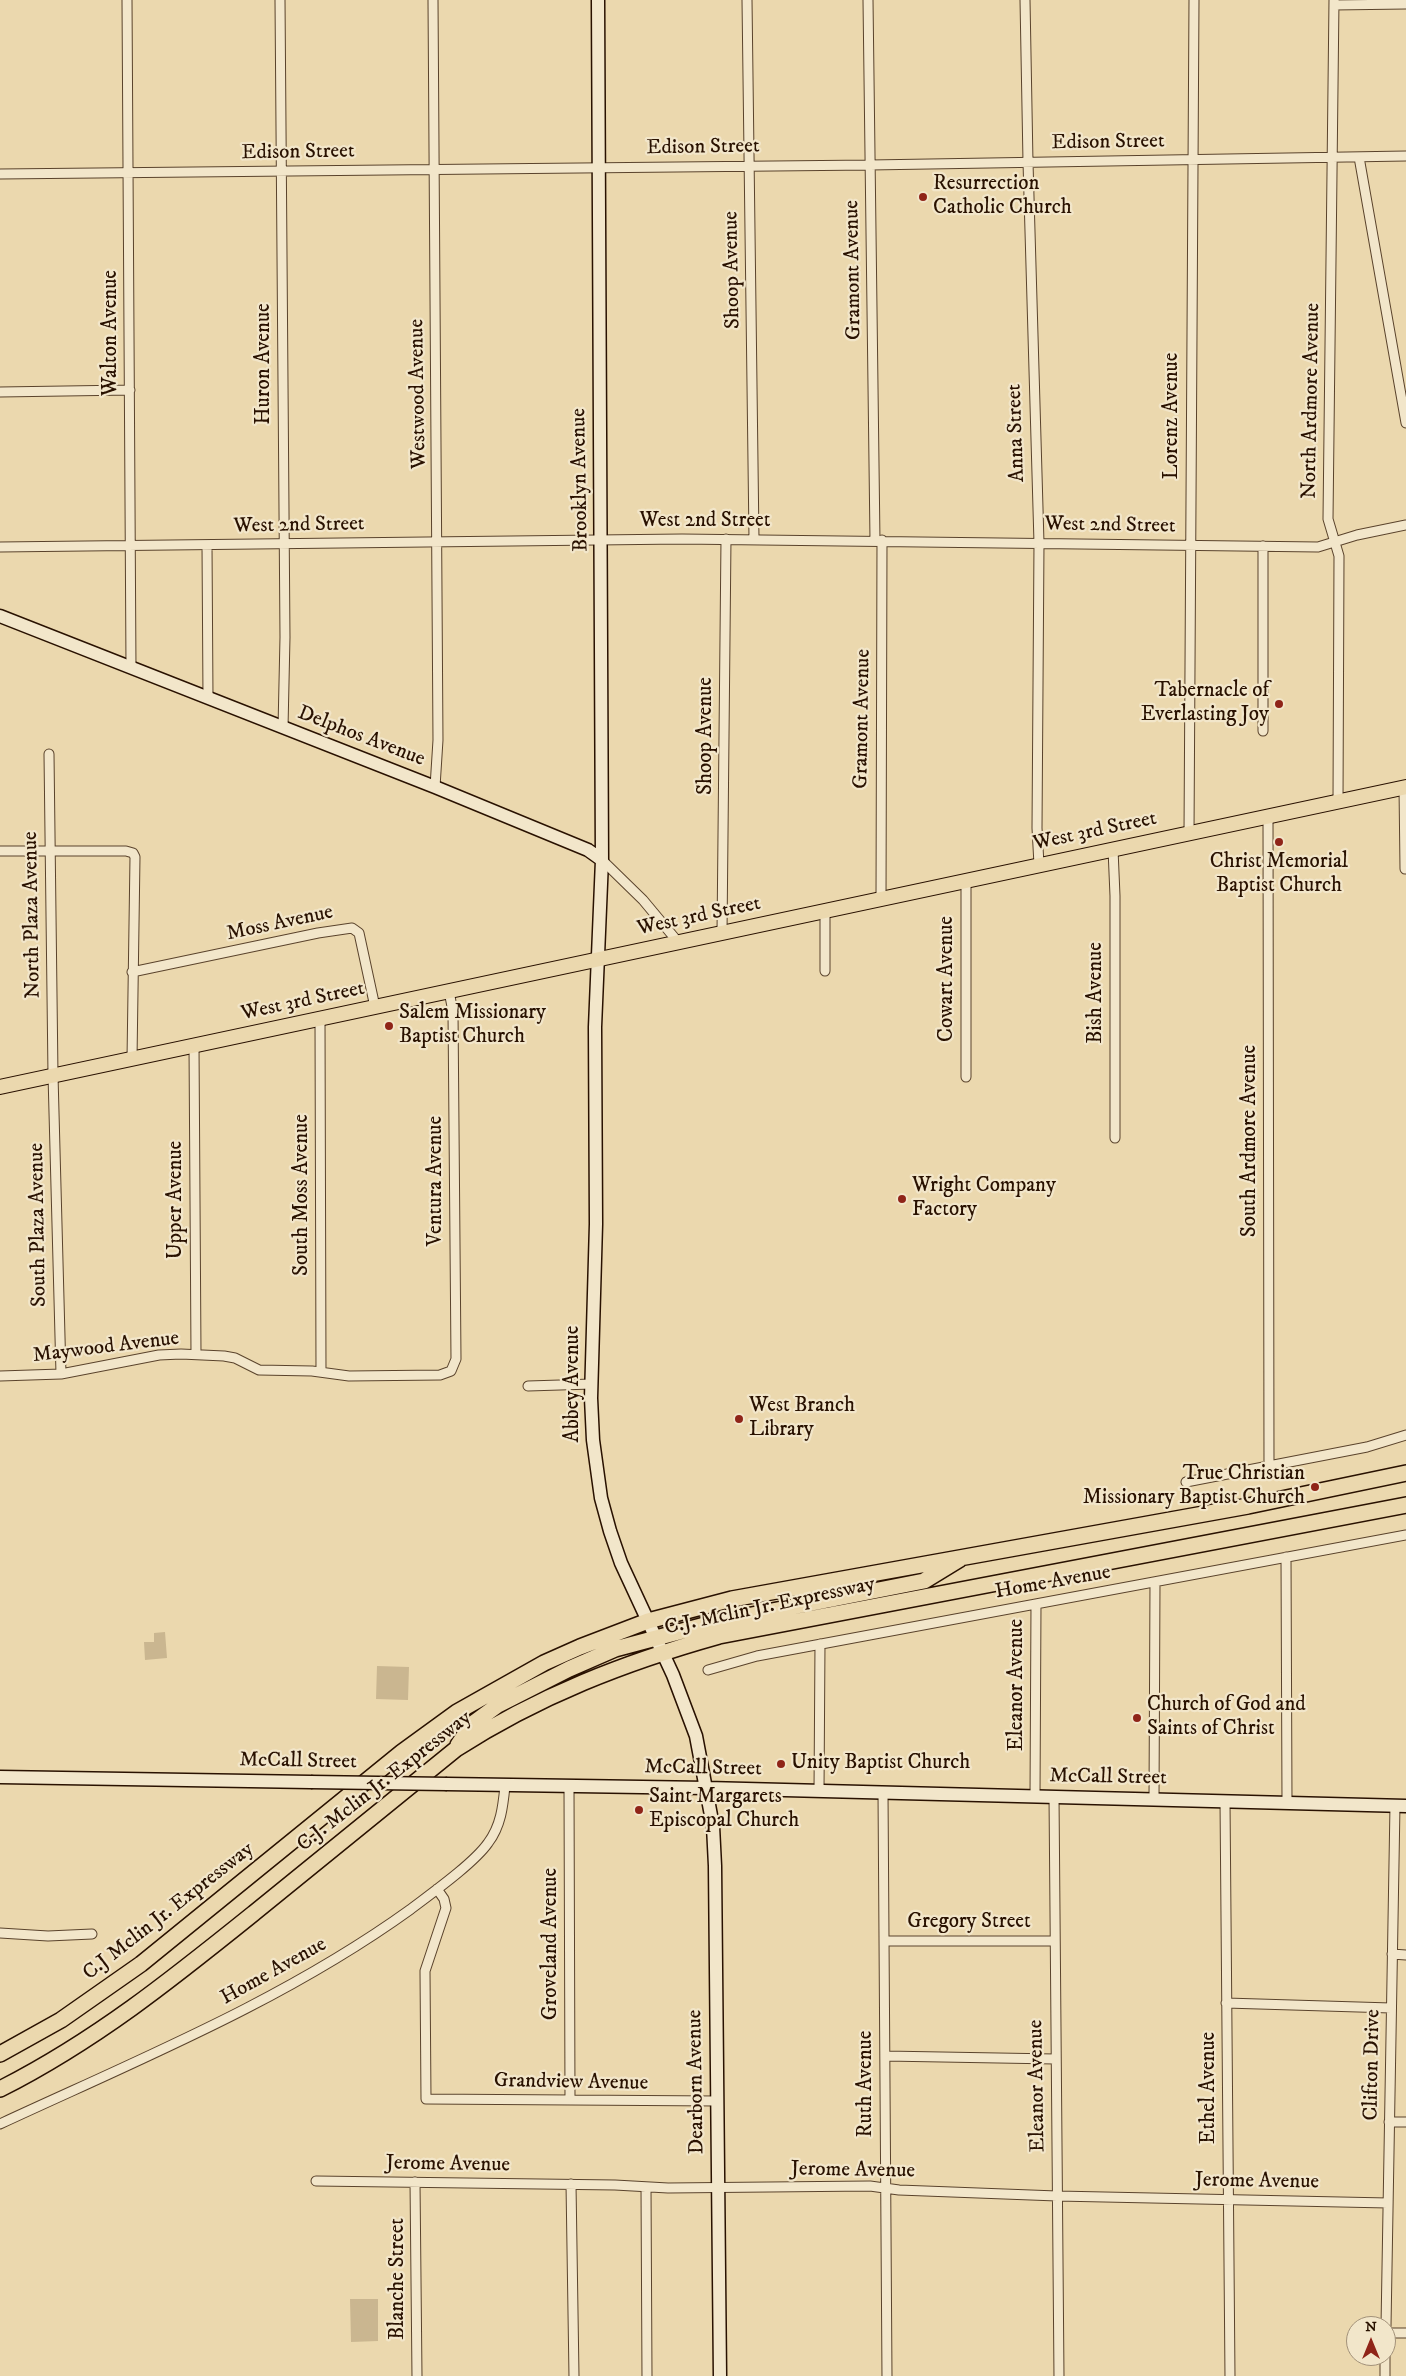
<!DOCTYPE html>
<style>
body{margin:0}
#map{position:relative;width:1406px;height:2376px;overflow:hidden;background:#ebd8ae;font-family:"IM FELL DW Pica",serif}
canvas{display:block}
.north{position:absolute;left:1346px;top:2316px;width:50px;height:50px;box-sizing:border-box;background:#f2e6ca;border:1px solid #a29179;border-radius:50%;rotate:0deg;font-size:14px;font-weight:700;line-height:20px;text-align:center;color:#291100}
.north::after{content:'';display:block;margin:auto;width:18px;height:22px;background:#8f2418;clip-path:polygon(50% 0,100% 100%,50% 72%,0 100%)}
</style>
<div id="map">
<canvas width="1406" height="2376"></canvas>
<div class="north">N</div>
</div>
<script>
const c = document.querySelector('canvas').getContext('2d');
c.lineJoin = 'round';
function paint(path, color) { c.fillStyle = color; c.fill(path, 'evenodd'); }
function stroke(path, color, width, dash) { c.strokeStyle = color; c.lineWidth = width; c.lineCap = dash ? 'butt' : 'round'; c.setLineDash(dash || []); c.stroke(path); }
function drawText(font, color, halo, rows, align = 'center') {
  c.font = font + ' "IM FELL DW Pica",serif'; c.lineWidth = 4.5; c.setLineDash([]); c.textBaseline = 'middle'; c.strokeStyle = halo; c.fillStyle = color; for (const [text, x, y, turn = 0] of rows) {
    c.save(); c.translate(x, y); c.rotate((+turn || 0) * Math.PI / 180); c.textAlign = isNaN(turn) ? turn : align; if (halo) c.strokeText(text, 0, 0); c.fillText(text, 0, 0); c.restore();
  }
}
paint(new Path2D(`
 M165,1632L167,1658L145,1660L144,1642H154V1633Z
 M377,1666L409,1667L408,1700L376,1699Z
 M350,2299H378V2341L351,2342Z`), '#cab690');
const street = new Path2D(`
 M127,0L131,667
 M280,0L285,637L283,728
 M433,0L438,740L435,787
 M747,0L754,539
 M868,0L875,540
 M1025,0L1028,162L1039,543L1037,828L1039,865
 M1334,0L1328,519L1339,556L1338,801
 M1334,5L1406,4
 M1359,157L1406,423
 M0,174L870,165L1406,156
 M0,392L130,390
 M207,545L208,698
 M1263,546V731
 M0,547L682,539L1318,547L1357,535L1406,525
 M49,754L53,1075L61,1374
 M1404,787L1405,869
 M1268,816L1269,1466
 M1189,833L1194,0
 M1113,849L1115,896V1138
 M0,851H126L133,853L135,857L132,1059
 M602,860L643,900L678,942
 M966,880V1077
 M881,899L882,540
 M722,933L726,539
 M825,971V911
 M132,972L318,933L352,928L359,933L375,1007
 M320,1019L321,1372
 M194,1045L196,1354
 M0,1376L61,1374L159,1355L181,1354L224,1356L235,1358L259,1370L312,1371L349,1376L440,1375L451,1371L456,1359L453,1012L449,991
 M528,1386L592,1384
 M1186,1482L1367,1447L1406,1435
 M1286,1557L1287,1802
 M708,1670L757,1656L1406,1535
 M569,1787L570,2100
 M819,1791L820,1644
 M883,1792L887,2376
 M1035,1796L1036,1604
 M1054,1796L1059,2376
 M1154,1799L1155,1582
 M1225,1801L1230,2376
 M437,1889L444,1899L446,1908L425,1971L426,2099L717,2101
 M0,1933L48,1936L92,1934
 M884,1941H1055
 M1392,1954L1406,1955
 M1226,2003L1391,2008
 M885,2056L1055,2059
 M1389,2122H1406
 M0,2124C140,2059 285,2000 411,1909C432,1893 474,1863 488,1843C501,1826 503,1806 505,1786
 M316,2181L615,2185L668,2188L870,2186L899,2190L1057,2196L1388,2203
 M415,2182L417,2376
 M571,2184L574,2376
 M646,2187L647,2376
 M1386,2326L1395,1805
 M1386,2333H1406
 M1385,2376V2356`);
const secondary = new Path2D(`
 M598,0L602,860L595,1027L596,1224L591,1398L593,1440L601,1498L610,1531L621,1563L673,1675L696,1736L713,1826L715,1866L720,2376
 M0,616L435,787L588,850L602,860
 M0,1777L311,1782
 M447,1784L707,1788L1406,1806`);
const primary = new Path2D(`
 M0,1087L1406,787`);
const highway = new Path2D(`
 M458,1745L472,1724L498,1705L569,1669L615,1649L716,1622L924,1581L960,1559
 M0,2054L61,2020L141,1964L402,1752L457,1712L544,1663L580,1647L648,1621L732,1599L1248,1506L1406,1473
 M0,2089C95,2041 172,1979 254,1913C321,1858 389,1804 456,1749C538,1696 626,1662 719,1636L1406,1505`);
stroke(street, '#5a432c', 11);
stroke(secondary, '#291100', 15);
stroke(primary, '#291100', 16);
stroke(highway, '#291100', 18);
stroke(street, '#f2e6ca', 9);
stroke(secondary, '#f2e6ca', 12);
stroke(primary, '#ebd8ae', 14);
stroke(highway, '#ebd8ae', 15);
const secondaryBridge = new Path2D(`
 M311,1782L447,1784`);
stroke(secondaryBridge, '#291100', 15, []);
stroke(secondaryBridge, '#f2e6ca', 12);
for (const [x, y, r, color] of [
 [923,197,5,"#8f2418"],
 [1279,704,5,"#8f2418"],
 [1279,842,5,"#8f2418"],
 [389,1026,5,"#8f2418"],
 [902,1199,5,"#8f2418"],
 [739,1419,5,"#8f2418"],
 [1315,1487,5,"#8f2418"],
 [1137,1718,5,"#8f2418"],
 [781,1764,5,"#8f2418"],
 [639,1810,5,"#8f2418"]
]) { const dot = new Path2D(); dot.arc(x, y, r, 0, 2 * Math.PI); c.fillStyle = color; c.fill(dot); stroke(dot, '#f2e6ca', 2); }
drawText('21px', '#291100', '#f2e6ca', [
 ["Edison Street",1108,143,-1],
 ["Edison Street",703,148,-1],
 ["Edison Street",298,153,-1],
 ["Shoop Avenue",733,270,-91],
 ["Gramont Avenue",854,270,-91],
 ["Walton Avenue",112,333,-90],
 ["Huron Avenue",265,364,-90],
 ["Westwood Avenue",419,394,-91],
 ["North Ardmore Avenue",1312,401,-89],
 ["Lorenz Avenue",1173,416,-90],
 ["Anna Street",1017,433,-92],
 ["Brooklyn Avenue",581,480,-91],
 ["West 2nd Street",705,522],
 ["West 2nd Street",299,526,-1],
 ["West 2nd Street",1110,526,1],
 ["Gramont Avenue",863,719,-89],
 ["Shoop Avenue",707,736,-90],
 ["Delphos Avenue",361,737,21],
 ["West 3rd Street",1095,832,-12],
 ["North Plaza Avenue",33,915,-91],
 ["West 3rd Street",699,917,-12],
 ["Moss Avenue",280,924,-12],
 ["Cowart Avenue",948,979,-90],
 ["Bish Avenue",1097,993,-90],
 ["West 3rd Street",303,1002,-12],
 ["South Ardmore Avenue",1251,1141,-90],
 ["Ventura Avenue",437,1181,-90],
 ["South Moss Avenue",303,1195,-90],
 ["Upper Avenue",177,1200,-90],
 ["South Plaza Avenue",39,1225,-91],
 ["Maywood Avenue",106,1348,-7],
 ["Abbey Avenue",574,1384,-90],
 ["Home Avenue",1053,1583,-10],
 ["C.J. Mclin Jr. Expressway",770,1607,-12],
 ["Eleanor Avenue",1018,1685,-90],
 ["McCall Street",298,1762,1],
 ["McCall Street",703,1769,1],
 ["McCall Street",1108,1778,1],
 ["C.J. Mclin Jr. Expressway",385,1782,-38],
 ["C.J Mclin Jr. Expressway",169,1912,-38],
 ["Gregory Street",969,1923],
 ["Groveland Avenue",552,1944,-90],
 ["Home Avenue",274,1972,-29],
 ["Clifton Drive",1373,2065,-89],
 ["Dearborn Avenue",697,2082,-91],
 ["Grandview Avenue",571,2083,1],
 ["Ruth Avenue",867,2084,-90],
 ["Eleanor Avenue",1038,2086,-91],
 ["Ethel Avenue",1210,2088,-90],
 ["Jerome Avenue",448,2165,1],
 ["Jerome Avenue",853,2171,1],
 ["Jerome Avenue",1257,2182,1],
 ["Blanche Street",399,2279,-90]
]);
drawText('21px', '#291100', '#f2e6ca', [
 ["Resurrection",933,185],
 ["Catholic Church",933,209],
 ["Tabernacle of",1269,692,"right"],
 ["Everlasting Joy",1269,716,"right"],
 ["Christ Memorial",1279,863,"center"],
 ["Baptist Church",1279,887,"center"],
 ["Salem Missionary",399,1014],
 ["Baptist Church",399,1038],
 ["Wright Company",912,1187],
 ["Factory",912,1211],
 ["West Branch",749,1407],
 ["Library",749,1431],
 ["True Christian",1305,1475,"right"],
 ["Missionary Baptist Church",1305,1499,"right"],
 ["Church of God and",1147,1706],
 ["Saints of Christ",1147,1730],
 ["Unity Baptist Church",791,1764],
 ["Saint Margarets",649,1798],
 ["Episcopal Church",649,1822]
], 'left');
</script>
